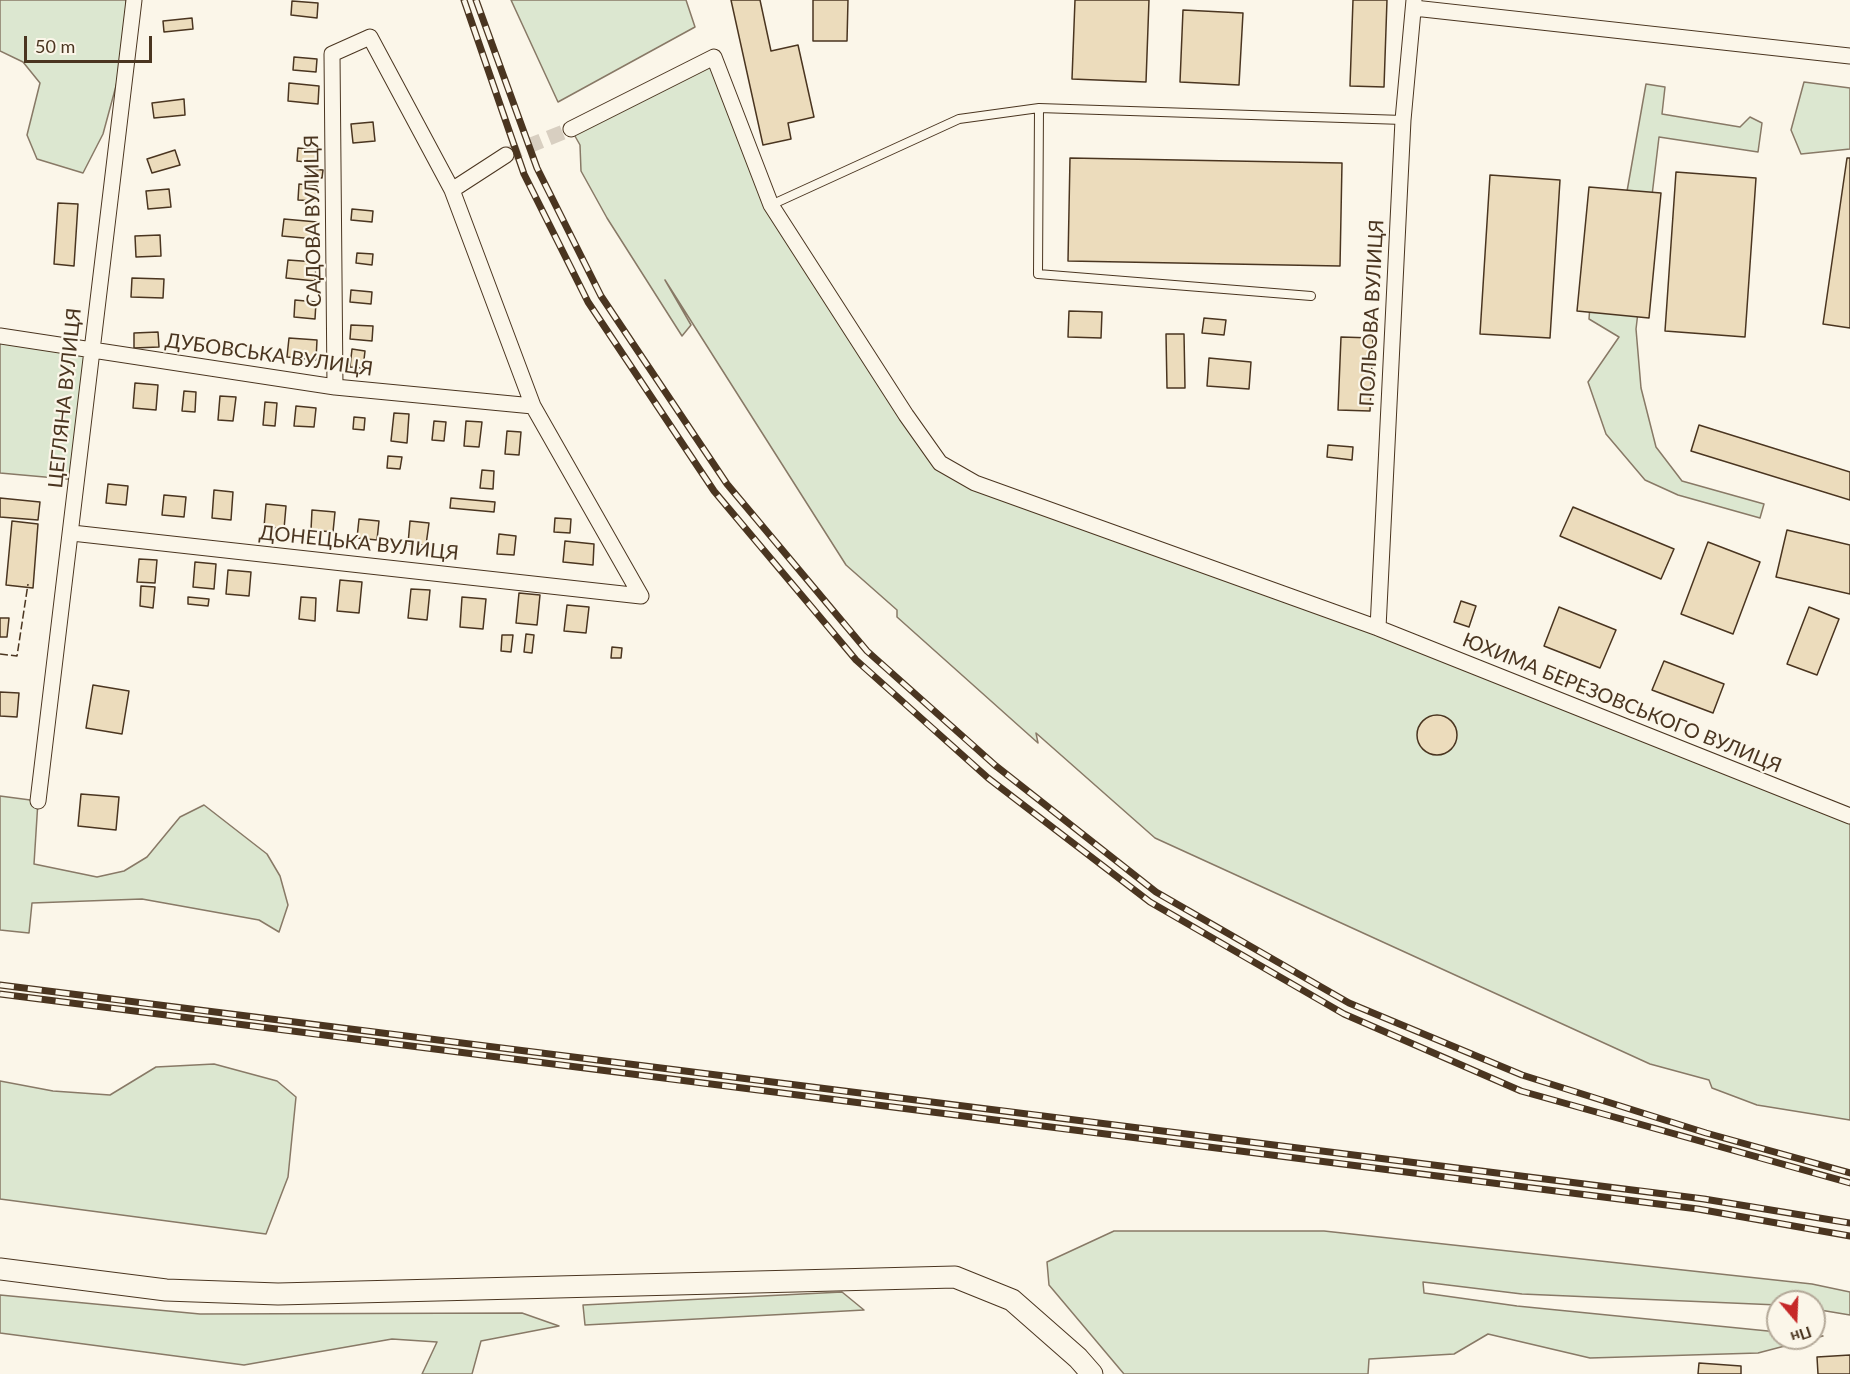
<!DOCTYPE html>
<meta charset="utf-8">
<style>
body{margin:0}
#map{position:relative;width:1850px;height:1374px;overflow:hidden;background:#fbf6e9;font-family:Lato,sans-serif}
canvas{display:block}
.north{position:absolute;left:1766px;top:1290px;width:60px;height:60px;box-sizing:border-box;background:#fbf6e9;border:2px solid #b4a999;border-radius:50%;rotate:161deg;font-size:16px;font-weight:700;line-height:24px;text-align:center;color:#4a3520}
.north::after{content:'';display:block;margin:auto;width:21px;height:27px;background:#c62828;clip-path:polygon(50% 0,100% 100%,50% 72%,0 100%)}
.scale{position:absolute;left:24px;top:36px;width:128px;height:27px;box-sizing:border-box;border:3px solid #4a3520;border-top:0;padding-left:8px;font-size:18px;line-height:21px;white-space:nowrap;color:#4a3520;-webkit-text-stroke:4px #fbf6e9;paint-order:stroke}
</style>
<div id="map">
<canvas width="1850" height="1374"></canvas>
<div class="north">Пн</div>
<div class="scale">50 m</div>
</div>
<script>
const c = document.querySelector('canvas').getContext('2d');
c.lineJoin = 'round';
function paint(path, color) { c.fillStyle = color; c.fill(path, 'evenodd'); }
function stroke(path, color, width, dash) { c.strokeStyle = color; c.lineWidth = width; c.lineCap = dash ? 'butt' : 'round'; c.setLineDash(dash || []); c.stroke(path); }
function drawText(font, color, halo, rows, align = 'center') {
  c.font = font + ' Lato,sans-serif'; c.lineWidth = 4.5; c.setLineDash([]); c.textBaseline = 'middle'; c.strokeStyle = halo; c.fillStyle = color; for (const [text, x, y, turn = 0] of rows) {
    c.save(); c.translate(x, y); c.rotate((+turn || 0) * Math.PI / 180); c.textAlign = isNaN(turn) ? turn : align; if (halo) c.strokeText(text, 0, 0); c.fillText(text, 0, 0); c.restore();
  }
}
const green = new Path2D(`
 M0,0H126V49L103,134L83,173L37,159L27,135L40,83L23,62L0,51Z
 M511,0H686L695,27L558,102Z
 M714,57L771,205L940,463L1378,628L1850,816V1120L1757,1105L1712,1088L1709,1080L1650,1064L1155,838L1036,733L1038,743L897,617V610L846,565L665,280L691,325L682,336L607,218L581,171L580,145L571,129Z
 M1804,82L1850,88V149L1801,154L1791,130Z
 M1646,84L1665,87L1662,114L1740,127L1750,117L1762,123L1758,152L1659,137L1636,329L1641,388L1656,447L1682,481L1764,504L1760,518L1678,495L1645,480L1606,434L1588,382L1619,337L1589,319L1594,250L1626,197Z
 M0,336L90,350L78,480L0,473Z
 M0,796L38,801L34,864L97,877L124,871L147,857L180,817L204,805L267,854L280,876L288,905L279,932L259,920L142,899L32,903L29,933L0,930Z
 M214,1064L277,1081L296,1097L288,1177L266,1234L0,1199V1081L53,1091L110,1095L156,1067Z
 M1114,1231H1324L1812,1284L1850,1292V1315L1814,1309V1302H1778V1305L1522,1294L1423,1282L1424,1293L1517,1306L1778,1332V1338L1823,1336L1758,1353L1590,1358L1488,1334L1454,1354L1369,1359L1368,1374H1124L1049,1285L1047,1262Z
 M842,1292L864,1310L585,1325L583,1305Z
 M0,1295L200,1314L522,1313L559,1326L481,1341L472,1374H422L437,1342L392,1339L244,1365L0,1333Z`);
paint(green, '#dce7d0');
stroke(green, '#887966', 1.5);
const building = new Path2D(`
 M731,0H760L771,51L798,45L814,117L788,123L791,139L763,145Z
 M813,0H848L847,41H813Z
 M1075,0H1149L1146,82L1072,79Z
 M1353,0H1387L1384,87L1350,86Z
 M292,1L318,3L317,18L291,15Z
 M1183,10L1243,13L1239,85L1180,82Z
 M192,18L193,29L164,32L163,21Z
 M294,57L317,59L316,72L293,70Z
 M289,83L319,86L318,104L288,101Z
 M184,99L185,115L154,118L152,103Z
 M373,122L375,141L353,143L351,124Z
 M298,148L317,150L316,163L297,161Z
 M175,150L180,165L152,173L147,159Z
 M1070,158L1342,163L1340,266L1068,261Z
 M1847,158H1850V328L1823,324Z
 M308,169L323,170L322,178L307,176Z
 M1676,172L1756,178L1745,337L1665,331Z
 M1490,175L1560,180L1550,338L1480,334Z
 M299,184L317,186L316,201L298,200Z
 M1589,187L1661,193L1649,318L1577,311Z
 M169,189L171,207L148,209L146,191Z
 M58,203L78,204L74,266L54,264Z
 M352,209L373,211L372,222L351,220Z
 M284,219L317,222L315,239L282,236Z
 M160,235L161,256L136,257L135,236Z
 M357,253L373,254L372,265L356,263Z
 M288,260L316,262L315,281L286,278Z
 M132,278L164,279L163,298L131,297Z
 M351,290L372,292L371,304L350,302Z
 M295,300L316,302L315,319L294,317Z
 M1069,311L1102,312L1101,338L1068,337Z
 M1204,318L1226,320L1224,335L1202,333Z
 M351,325L373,326L372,341L350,339Z
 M158,332L159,347L134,348V333Z
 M1166,334H1184L1185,388H1167Z
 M1341,337L1373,338L1370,411L1338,410Z
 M289,338L317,340L316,360L287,357Z
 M352,349L365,351L363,368L350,367Z
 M1209,358L1251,362L1249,389L1207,386Z
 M135,383L158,385L156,410L133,408Z
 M184,391L196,392L195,412L182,411Z
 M220,396L236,397L233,421L218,420Z
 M265,402L277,403L275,426L263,425Z
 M296,406L316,408L314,427L294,426Z
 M394,413L409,414L407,443L391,441Z
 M354,417L365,418L364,430L353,429Z
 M434,421L446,422L444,441L432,440Z
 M466,421L482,422L479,447L464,446Z
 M1699,425L1850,472V500L1691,451Z
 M507,431L521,432L519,455L505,454Z
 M1328,445L1353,447L1352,460L1327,457Z
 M388,456L402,457L400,469L387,468Z
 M482,470L494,471L493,489L480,488Z
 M108,484L128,486L126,505L106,503Z
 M214,490L233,492L231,520L212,518Z
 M164,495L186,497L184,517L162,515Z
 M0,498L40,502L38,520L0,517Z
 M451,498L495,502L494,512L450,508Z
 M266,504L286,506L284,529L264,527Z
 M1573,507L1674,549L1661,579L1560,536Z
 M312,510L335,512L333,532L311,530Z
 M555,518L571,519L570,533L554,532Z
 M359,519L379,521L377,540L357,538Z
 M12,521L38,524L33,588L6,585Z
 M410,521L429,523L426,545L408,544Z
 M1787,530L1850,545V594L1776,577Z
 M499,534L516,536L514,555L497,554Z
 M565,541L594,544L593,565L563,562Z
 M1708,542L1760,562L1733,634L1681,614Z
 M139,559L157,560L155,583L137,582Z
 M195,562L216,564L214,589L193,587Z
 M228,570L251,572L249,596L226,594Z
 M340,580L362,582L359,613L337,611Z
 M141,586L155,587L153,608L140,606Z
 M411,589L430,590L427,620L408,618Z
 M519,593L540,595L537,625L516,623Z
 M188,597L209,599L208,606L188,604Z
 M301,597L316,598L315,621L299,619Z
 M462,597L486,599L483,629L460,627Z
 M1461,601L1476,606L1469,627L1454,622Z
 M567,605L589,607L586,633L564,631Z
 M1559,607L1616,630L1600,668L1544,646Z
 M1809,607L1839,619L1817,675L1787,664Z
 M0,618H9L7,637H0Z
 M526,634L534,635L532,653L524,652Z
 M502,635H513L511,652L501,651Z
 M612,647L622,648L621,658H611Z
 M1664,661L1724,684L1713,713L1652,690Z
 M93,685L129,691L122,734L86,728Z
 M0,692L19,693L17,717L0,716Z
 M1417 735a20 20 0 1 1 40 0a20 20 0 1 1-40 0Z
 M81,794L119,797L116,830L78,826Z
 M1850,1355V1374H1818L1817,1357Z
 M1699,1363L1741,1366V1374H1698Z`);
paint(building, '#ecdcbc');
stroke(building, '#4a3520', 1.5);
stroke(new Path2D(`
 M506,155L571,129`), '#d8cfc1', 15, [15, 8]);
const lane = new Path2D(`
 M1039,108L1038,274L1311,296
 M771,205L959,119L1039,108L1403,120`);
const street = new Path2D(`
 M1414,8L1850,56
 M571,129L714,57L771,205L906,415L940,463L975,483L1378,628L1850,816
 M506,155L452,190L533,406L641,596
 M0,336L335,387L533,406
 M335,387L332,54L370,37L452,190
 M72,533L641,596
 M1378,628L1403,120L1414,0
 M38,801L134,0`);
const secondary = new Path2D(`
 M0,1269L166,1290L278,1294L955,1277L1012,1300L1078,1358L1092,1374`);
stroke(lane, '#4a3520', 10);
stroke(street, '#4a3520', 17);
stroke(secondary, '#4a3520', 23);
stroke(lane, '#fbf6e9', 8);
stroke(street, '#fbf6e9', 15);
stroke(secondary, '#fbf6e9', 21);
const rail = new Path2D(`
 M464,0L524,174L588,302L714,491L856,660L988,778L1150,902L1344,1014L1521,1091L1850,1183
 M476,0L537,168L601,296L727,484L867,651L996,766L1156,892L1349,1003L1522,1075L1706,1133L1850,1173
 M0,985L1704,1199L1850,1223
 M0,994L1698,1209L1850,1236`);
stroke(rail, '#4a3520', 7);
stroke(rail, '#fbf6e9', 4.5, [14]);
stroke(new Path2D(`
 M0,654L17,656L28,584`), '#4a3520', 1.5, [8, 3]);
drawText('20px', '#4a3520', '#fbf6e9', [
 ["САДОВА ВУЛИЦЯ",313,221,-91],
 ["ПОЛЬОВА ВУЛИЦЯ",1372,313,-87],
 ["ДУБОВСЬКА ВУЛИЦЯ",269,355,8],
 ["ЦЕГЛЯНА ВУЛИЦЯ",65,398,-84],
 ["ДОНЕЦЬКА ВУЛИЦЯ",359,543,6],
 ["ЮХИМА БЕРЕЗОВСЬКОГО ВУЛИЦЯ",1622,703,22]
]);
</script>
